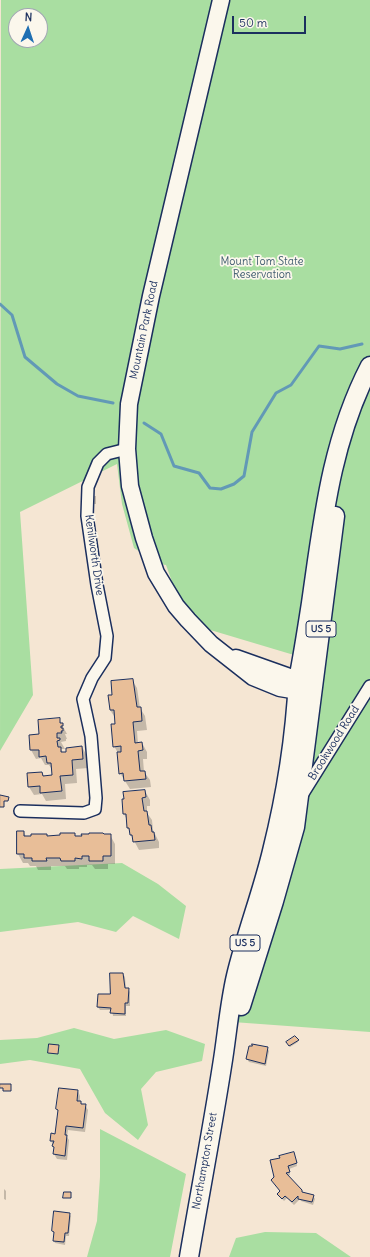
<!DOCTYPE html>
<style>
body{margin:0}
#map{position:relative;width:370px;height:1257px;overflow:hidden;background:#f5e6d3;font-family:Delius,sans-serif}
canvas{display:block}
.north{position:absolute;left:8px;top:8px;width:40px;height:40px;box-sizing:border-box;background:#fbf7ec;border:1px solid #a1a7b3;border-radius:50%;rotate:3deg;font-size:11px;font-weight:700;line-height:16px;text-align:center;color:#1b2f5e}
.north::after{content:'';display:block;margin:auto;width:14px;height:18px;background:#1f6fb2;clip-path:polygon(50% 0,100% 100%,50% 72%,0 100%)}
.scale{position:absolute;left:232px;top:16px;width:74px;height:18px;box-sizing:border-box;border:2px solid #1b2f5e;border-top:0;padding-left:5px;font-size:12px;line-height:14px;white-space:nowrap;color:#1b2f5e;-webkit-text-stroke:3px #fbf7ec;paint-order:stroke}
</style>
<div id="map">
<canvas width="370" height="1257"></canvas>
<div class="north">N</div>
<div class="scale">50 m</div>
</div>
<script>
const c = document.querySelector('canvas').getContext('2d');
c.lineJoin = 'round';
function paint(path, color) { c.fillStyle = color; c.fill(path, 'evenodd'); }
function stroke(path, color, width, dash) { c.strokeStyle = color; c.lineWidth = width; c.lineCap = dash ? 'butt' : 'round'; c.setLineDash(dash || []); c.stroke(path); }
function drawText(font, color, halo, rows, align = 'center') {
  c.font = font + ' Delius,sans-serif'; c.lineWidth = 3.5; c.setLineDash([]); c.textBaseline = 'middle'; c.strokeStyle = halo; c.fillStyle = color; for (const [text, x, y, turn = 0] of rows) {
    c.save(); c.translate(x, y); c.rotate((+turn || 0) * Math.PI / 180); c.textAlign = isNaN(turn) ? turn : align; if (halo) c.strokeText(text, 0, 0); c.fillText(text, 0, 0); c.restore();
  }
}
paint(new Path2D(`
 M1,0H370V1032L219,1021L308,807L324,664L187,623L166,565L159,564L134,548L122,504L117,464L20,512L33,695L0,751ZM16,16H40V40H16Z
 M122,863L158,884L186,906L179,939L133,916L116,932L78,922L0,932V869Z
 M74,1028L114,1039L166,1030L205,1044L202,1061L156,1072L141,1089L148,1125L138,1140L105,1113L80,1069L30,1060L0,1064V1040L37,1038Z
 M100,1129L186,1174L170,1257H87L97,1221L100,1177Z
 M265,1232L316,1233L351,1257H229L236,1238Z`), '#a9dea1');
paint(new Path2D(`
 M92,496H96V504H92Z
 M132,680L137,688L140,708L145,716L147,730L137,731L138,744L142,743L147,752V759H143L144,772L150,780L151,787L130,789L120,773L118,753L114,746L116,719L110,710L113,696Z
 M59,719L67,734H65L67,739H66V741L61,742L65,749H61L63,753L67,752L82,747L87,756L88,768L76,769L77,783L65,784L66,799L46,801L42,794L34,795L29,787L42,773L44,777L53,776V771L49,765H45L41,758L36,759L31,750L30,736L40,735Z
 M145,791L150,800V806H147V813L152,820L153,830L159,842V848L139,850L131,835L128,828L127,820L124,814Z
 M18,832H24L26,837H47L74,834L76,837L110,835L115,844V864H108V869H95L92,865H87V867H79V869H67L65,866H51V870H38L36,866H30L28,863H23L18,854Z
 M123,974L125,977L126,989H128L130,992V1006H126V1016H113L112,1010H100L98,1007L99,995H111Z
 M295,1037L298,1042L290,1047L288,1042Z
 M267,1048L269,1051L266,1066L249,1062L247,1059Z
 M78,1091L80,1096V1102L82,1105H85L88,1110L85,1132L68,1130L67,1137L69,1140L67,1160L57,1159L54,1154L55,1149L51,1141L56,1135L59,1113L57,1109Z
 M295,1157L297,1166L289,1169L290,1175L287,1176L303,1193L313,1196L315,1199L313,1205L301,1201L300,1199L294,1205L287,1198L284,1201L278,1194L281,1191L274,1183Z
 M4,1189L6,1191V1200L4,1199Z
 M69,1214L71,1216L69,1236H66L65,1245L55,1243L54,1241V1233L53,1231Z`), '#0003');
stroke(new Path2D(`
 M0,304L12,315L25,357L57,384L78,396L113,403
 M144,423L161,434L174,466L199,473L210,488L221,489L234,484L244,476L252,432L276,393L291,385L319,346L340,349L362,344`), '#6299b6', 3);
const building = new Path2D(`
 M133,679L137,707H141L142,721L133,722L135,743L142,742L143,750L138,751L140,771H145L146,779L124,781L123,773L119,774L117,752H121V746L113,747L111,724H115L114,710H110L108,695H112L111,681Z
 M60,718V723H63V726H61V728H63V731H61L62,733H57V738H60V740L57,741L58,747H61V752H66V748L82,746L83,759L72,760L73,775L60,776L62,791L40,793V786L28,787L27,773L42,772L43,776L52,775L51,763H47L46,756L39,757V750H30L29,735L39,734L38,720Z
 M145,790L146,797L142,798L144,811H147L149,825H151L152,832H154L155,840L133,842L132,835H130L129,828H127L126,814H123L122,799H124L123,792Z
 M0,795L9,797L8,801H4V807H0Z
 M17,831H24V836H31V834H47V836L60,835V833H75V836H82L81,834H89V833H103L104,834H111V856H103V861H89V856H82V859L75,858V861H61L60,858H46L47,861H32V858H24V854H17Z
 M110,973H123L125,988H129L128,1003H125V1014L110,1013L111,1008L97,1007L98,994H110Z
 M295,1036L299,1040L289,1046L286,1042Z
 M49,1044L59,1045L58,1054L48,1053Z
 M252,1044L268,1047L265,1064L246,1059L249,1046H252Z
 M0,1084H11V1091H3V1088H0Z
 M59,1088L78,1090L77,1101H81V1104H86L83,1128L66,1126L65,1135H67L65,1156L53,1154L54,1147L52,1146L54,1141H50L51,1133L55,1134L58,1110L56,1109Z
 M294,1152L297,1163L288,1166L290,1172L286,1173L302,1190V1192L314,1195L312,1202L298,1199V1196L292,1202L285,1196L282,1199L277,1194L280,1191L271,1180L274,1177L270,1160L280,1158L279,1156Z
 M64,1192H71V1198H63Z
 M54,1211L70,1213L68,1233H65L64,1242L53,1241L54,1232L52,1231Z`);
paint(building, '#e8be98');
stroke(building, '#1b2f5e', 1);
const street = new Path2D(`
 M302,795L370,686
 M20,811L84,813L95,809L96,798L91,736L83,699L92,678L105,658L107,636L97,585L87,516L88,487L98,463L107,454L127,449`);
const secondary = new Path2D(`
 M221,0L151,296L129,404L127,449L130,486L144,538L156,573L176,606L188,620L211,644L253,677L280,688L298,691L309,692
 M236,658L298,680L307,687`);
const primary = new Path2D(`
 M241,1006L274,901L295,827L335,516
 M189,1257C200,1193 212,1130 222,1066C227,1036 229,1006 236,976C246,934 262,893 272,851C286,795 295,738 298,680C303,655 307,629 311,603C323,520 331,441 370,366`);
stroke(street, '#1b2f5e', 14);
stroke(secondary, '#1b2f5e', 19);
stroke(primary, '#1b2f5e', 21);
stroke(street, '#fbf7ec', 11);
stroke(secondary, '#fbf7ec', 16);
stroke(primary, '#fbf7ec', 18);
for (const [x, y, w] of [
 [321,629,30],
 [245,943,30]
]) { const box = new Path2D(); box.roundRect(x - w / 2, y - 8, w, 16, 3); c.fillStyle = '#fbf7ec'; c.fill(box); stroke(box, '#1b2f5e', 1); }
drawText('bold 10px', '#1b2f5e', null, [
 ["US 5",321,629],
 ["US 5",245,943]
]);
drawText('11px', '#3e5b6f', '#fbf7ec', [
 ["Mount Tom State",262,262],
 ["Reservation",262,275]
]);
drawText('11px', '#1b2f5e', '#fbf7ec', [
 ["Mountain Park Road",144,330,-78],
 ["Kenilworth Drive",94,555,82],
 ["Brookwood Road",334,743,-58],
 ["Northampton Street",205,1161,-80]
]);
</script>
